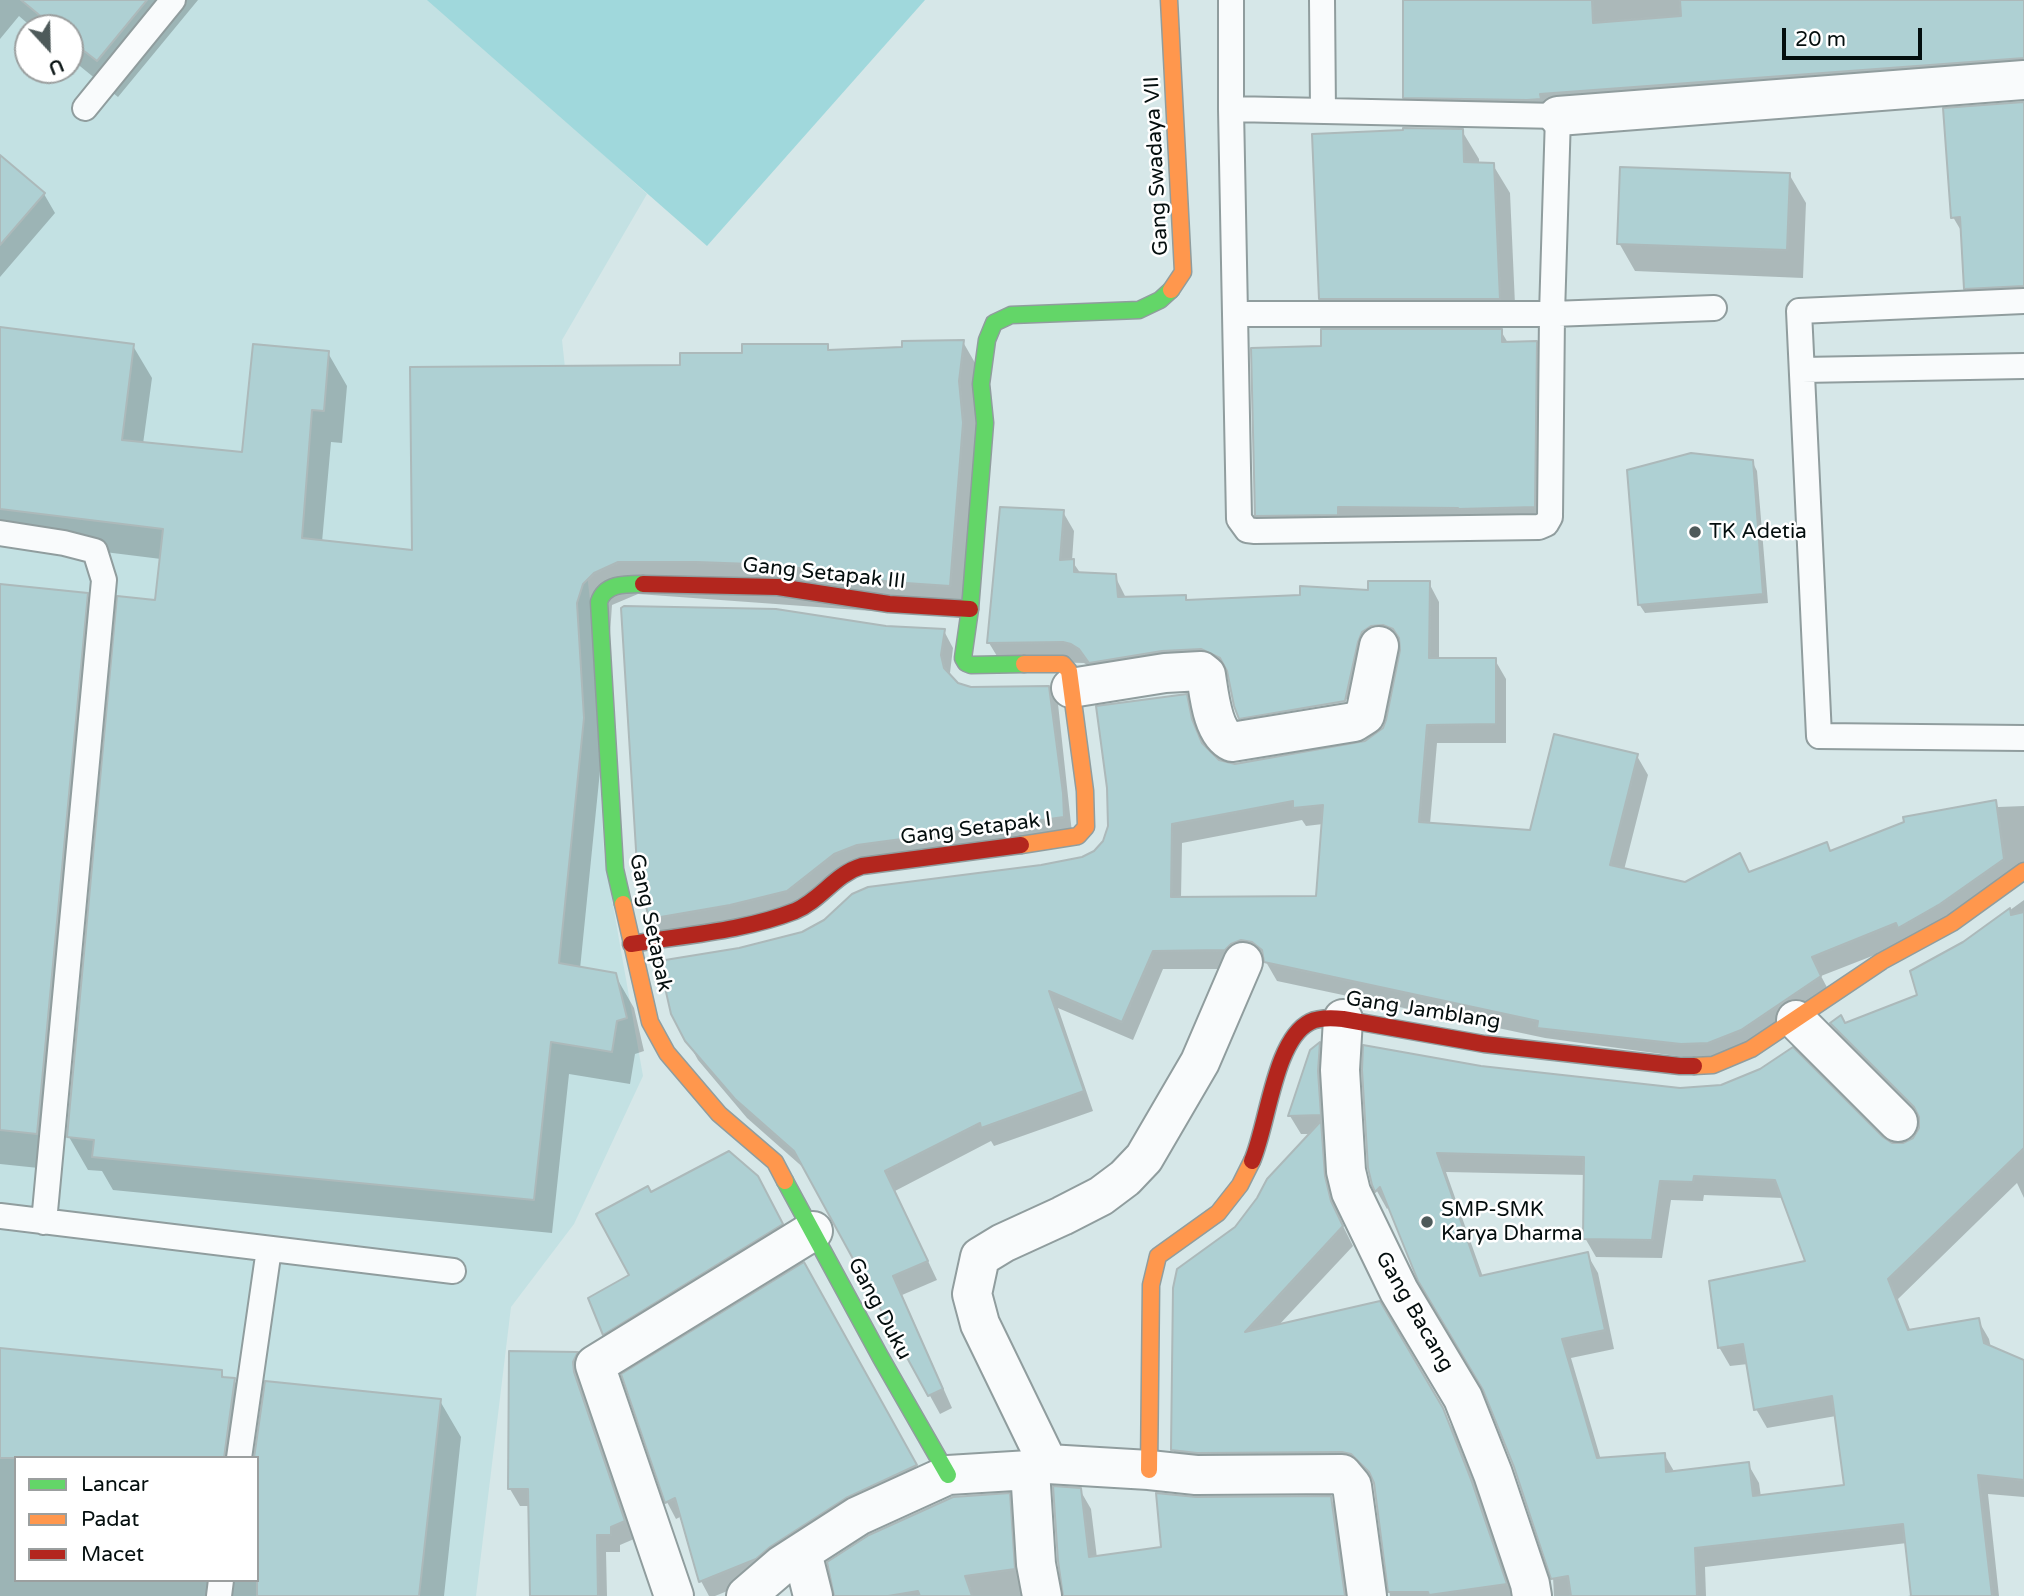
<!DOCTYPE html>
<style>
body{margin:0}
#map{position:relative;width:2024px;height:1596px;overflow:hidden;background:#d6e7e8;font-family:"Varela Round",sans-serif}
canvas{display:block}
.legend{position:absolute;left:14px;top:1456px;width:245px;height:126px;box-sizing:border-box;background:#fff;border:2px solid #9b9f9f;margin:0;padding:9px 12px;list-style:none;font-size:21px;color:#040e0e}
.legend li{display:flex;align-items:center;gap:14px;height:35px}
.legend b{width:35px;border:2px solid #9b9f9f}
.north{position:absolute;left:14px;top:14px;width:70px;height:70px;box-sizing:border-box;background:#fff;border:2px solid #9b9f9f;border-radius:50%;rotate:158deg;font-size:19px;font-weight:700;line-height:28px;text-align:center;color:#040e0e}
.north::after{content:'';display:block;margin:auto;width:24px;height:32px;background:#4e5a5a;clip-path:polygon(50% 0,100% 100%,50% 72%,0 100%)}
.scale{position:absolute;left:1782px;top:28px;width:140px;height:32px;box-sizing:border-box;border:4px solid #040e0e;border-top:0;padding-left:9px;font-size:21px;line-height:24px;white-space:nowrap;color:#040e0e;-webkit-text-stroke:5px #fff;paint-order:stroke}
</style>
<div id="map">
<canvas width="2024" height="1596"></canvas>
<ul class="legend">
<li><b style="height:9px;background:#63d668"></b>Lancar</li>
<li><b style="height:9px;background:#ff974d"></b>Padat</li>
<li><b style="height:9px;background:#b3261e"></b>Macet</li>
</ul>
<div class="north">U</div>
<div class="scale">20 m</div>
</div>
<script>
const c = document.querySelector('canvas').getContext('2d');
c.lineJoin = 'round';
function paint(path, color) { c.fillStyle = color; c.fill(path, 'evenodd'); }
function stroke(path, color, width, dash) { c.strokeStyle = color; c.lineWidth = width; c.lineCap = dash ? 'butt' : 'round'; c.setLineDash(dash || []); c.stroke(path); }
function drawText(font, color, halo, rows, align = 'center') {
  c.font = font + ' "Varela Round",sans-serif'; c.lineWidth = 5; c.setLineDash([]); c.textBaseline = 'middle'; c.strokeStyle = halo; c.fillStyle = color; for (const [text, x, y, turn = 0] of rows) {
    c.save(); c.translate(x, y); c.rotate((+turn || 0) * Math.PI / 180); c.textAlign = isNaN(turn) ? turn : align; if (halo) c.strokeText(text, 0, 0); c.fillText(text, 0, 0); c.restore();
  }
}
paint(new Path2D(`
 M0,0H433L647,194L562,340L592,619L604,854L643,1076L574,1224L511,1307L476,1596H0ZM28,28H70V70H28ZM16,1458H257V1580H16Z`), '#c3e1e3');
paint(new Path2D(`
 M427,0H925L707,246Z`), '#a0d8dc');
paint(new Path2D(`
 M0,0H198L118,97L70,58V28H33L19,16L0,39Z
 M1405,0H2024V81L1418,120L1405,97Z
 M2024,104V309L1979,311L1966,288L1963,234L1953,217Z
 M1462,131L1479,159V164L1493,165L1510,193L1516,327H1337L1321,299Z
 M0,168L44,194L55,213L0,277Z
 M1789,174L1806,203L1803,278L1635,271L1619,243Z
 M0,329L133,346L152,378L143,444L244,453L328,353L347,386L342,443L331,442L322,542L414,552L682,367L744,354L827,346L830,352L904,348L963,342L982,375L968,618L638,594L612,605L602,751L580,969L615,975L634,1008L644,1051L635,1054L630,1084L569,1074L552,1233L113,1190L102,1171L88,1170L69,1137L157,602L161,559L0,539Z
 M1501,331L1508,343H1536L1552,371L1551,535H1353L1354,543L1273,544L1257,516L1323,348Z
 M1752,461L1757,471L1768,603L1645,613L1639,604Z
 M1063,512L1074,531L1072,561L1081,574L1115,576L1126,598L1185,596L1188,602L1369,592L1429,583L1439,602V660H1495L1506,679V743H1437L1430,824L1531,832L1637,756L1648,775L1624,870L1685,884L1749,873L1826,844L1831,853L1995,802L1998,807L2024,806V871L1908,942L1821,976L1831,995L1720,1062L1545,1038L1277,981L1266,962L1253,959L1236,969H1163L1133,1040L1058,1008L1093,1111L994,1146L991,1141L895,1191L937,1280L902,1295L952,1408L940,1414L806,1170L747,1118L698,1060L673,1015L739,950L1041,867L1083,859L1095,852L1104,842L1186,696L1197,715L1206,749L1219,761L1234,765L1358,745L1378,735L1385,728L1402,650L1396,643L1356,720L1251,737L1240,718L1230,676L1213,668H1092L1084,663L1000,661L989,643ZM1354,698V702L1242,720V716ZM1302,820L1306,826L1323,824L1317,897L1181,898L1182,843Z
 M0,585L87,594L108,631L58,1170L0,1164Z
 M886,627L944,631L953,648L950,673L951,678L957,685L971,689L1048,688L1058,704L1072,833L866,861L796,907L660,935L650,918Z
 M2024,900V1198L2017,1183L1898,1299L1911,1332L1978,1320L1989,1339L1991,1348L2024,1362V1497L1988,1494L1999,1596H1908L1912,1595L1907,1543L1705,1567L1706,1596H1554L1553,1577L1515,1466L1486,1391L1390,1206L1387,1209L1373,1184L1364,1070L1881,1139L1891,1145H1903L1914,1139L1921,1129V1120L1843,1042L1832,1023L1845,1025L1919,996L1966,942ZM1446,1172L1586,1175L1585,1238L1596,1257L1662,1258L1671,1200L1703,1201L1704,1195L1783,1198L1807,1262L1719,1347L1730,1366L1748,1364L1756,1409L1767,1428L1836,1416L1846,1486L1761,1497L1759,1483L1748,1464L1675,1473L1664,1454L1601,1460L1571,1358L1614,1349L1598,1273L1587,1254L1483,1277Z
 M1319,1045L1330,1063L1335,1197L1341,1222L1353,1246L1278,1326L1379,1303L1453,1429L1482,1502L1513,1596H1390L1376,1484L1363,1473L1184,1469L1173,1450L1236,1228L1312,1134H1301L1290,1116Z
 M650,1194L767,1196L792,1242L615,1352L604,1334L631,1276Z
 M804,1264L925,1483L765,1576L715,1596H709L701,1581L682,1516L676,1519L667,1502Z
 M0,1350L221,1372L225,1379L234,1380L256,1416L250,1458H16V1580H257L440,1401L461,1437L444,1596H0Z
 M577,1353L587,1370L582,1380L583,1391L634,1539L620,1545V1552H606L607,1596H532L530,1506H520L510,1489Z
 M1080,1490L1091,1509L1097,1558L1163,1548L1196,1499L1330,1498L1341,1517L1352,1596H1065Z
 M1009,1495L1020,1514L1026,1596H835Z`), '#0003');
const building = new Path2D(`
 M21,0H147L97,61L70,40V28H55Z
 M1403,0H1592L1593,23L1681,16L1680,0H2024V58L1540,94L1541,99L1527,100L1403,98Z
 M2024,102V286L1964,289L1960,217L1951,218L1943,108Z
 M1403,128L1463,129L1464,162L1494,163L1500,299H1319L1312,134L1403,130Z
 M0,155L45,193L0,245Z
 M1620,167L1790,173L1787,250L1617,244Z
 M0,327L134,344L122,440L242,452L253,344L329,351L324,411L312,410L302,538L412,550L410,367L680,365V353H742V344H828V350L902,347V341L964,340L959,381L963,423L950,586L891,582L779,565L697,562H618L594,573L583,584L577,603L584,718L559,963L616,973L627,1018L617,1021L612,1052L551,1042L534,1200L92,1157L94,1140L67,1137L117,596L155,600L163,529L0,509Z
 M1321,329H1502V342L1537,341L1535,507L1458,509V508L1338,507V515L1255,516L1251,348L1321,346Z
 M1691,453L1753,460L1763,594L1638,605L1627,470Z
 M1000,507L1064,510L1060,560L1074,559V572L1116,574L1118,597L1186,595V600L1300,595V586L1368,590V581H1430L1429,658H1496V724L1427,725L1419,822L1530,830L1554,734L1638,754L1610,865L1685,882L1740,853L1749,872L1827,842L1830,851L1904,822L1903,817L1996,800L2004,859L1940,904L1898,928L1896,923L1812,957L1821,976L1741,1030L1708,1043L1681,1044L1537,1028L1538,1021L1264,962L1262,950L1252,942L1241,940L1231,944L1225,950L1153,951L1122,1022L1049,991L1084,1091L981,1128L980,1123L885,1171L928,1261L893,1276L943,1389L928,1396L794,1151L735,1099L685,1041L671,1014L659,961L739,948L802,932L824,920L852,894L868,887L1041,865L1082,857L1094,851L1103,841L1108,826L1107,788L1096,706L1187,694L1192,719L1202,743L1219,760L1235,764L1365,741L1383,728L1386,720L1400,650L1399,638L1393,629L1383,625L1371,626L1362,632L1358,642L1345,701L1239,719L1234,706L1227,671L1220,658L1201,649L1162,651L1089,663L1079,649L1071,644L1063,642L987,643ZM1293,801V808L1323,805L1316,896L1171,897L1172,824Z
 M0,584L88,593L37,1134L0,1130Z
 M624,606L776,609L886,626L945,629L941,655L944,668L958,683L971,687L1049,686L1063,793L1064,817L857,845L834,854L787,891L730,905L649,919L637,866L621,608Z
 M2010,908L2011,915L2024,912V1148L1888,1279L1908,1330L1979,1318L1984,1343L2024,1360V1480L1978,1475L1992,1596H1911L1903,1524L1695,1548L1697,1596H1571L1568,1576L1551,1579L1514,1467L1483,1390L1418,1281L1380,1187L1375,1192L1372,1185L1368,1168L1362,1070L1363,1045L1481,1066L1680,1088L1721,1085L1760,1069L1793,1047L1883,1137L1892,1143H1903L1913,1138L1919,1128V1117L1914,1107L1830,1023L1841,1015L1845,1023L1917,995L1910,971L1963,942ZM1437,1153L1584,1157L1583,1239L1652,1240L1660,1181L1693,1182L1694,1176L1775,1180L1805,1261L1709,1281L1718,1348L1743,1344L1754,1410L1832,1396L1844,1485L1753,1496L1749,1462L1666,1472L1665,1453L1597,1458L1562,1339L1605,1330L1588,1252L1480,1276Z
 M1320,1042L1318,1071L1321,1115L1288,1116L1310,1050Z
 M1321,1121L1325,1176L1331,1201L1343,1226L1245,1332L1380,1301L1443,1408L1472,1482L1507,1584L1429,1595L1428,1592H1388L1374,1483L1369,1472L1351,1454L1342,1452L1197,1453L1171,1450L1173,1288L1177,1269L1235,1227L1257,1198L1267,1179Z
 M729,1151L758,1176L783,1224L603,1335L588,1298L629,1275L596,1214L648,1186L651,1192Z
 M804,1262L917,1465L846,1498L770,1547L756,1559L699,1582L675,1498L665,1503L621,1374Z
 M0,1348L222,1370V1377L235,1378L224,1458H0Z
 M509,1351L578,1352L573,1362L574,1372L625,1521L611,1527V1535H597L598,1596H530L528,1489H508Z
 M265,1381L441,1399L419,1596H257V1458H254Z
 M1053,1486L1081,1488L1089,1557L1161,1547L1156,1493L1196,1497L1331,1496L1345,1596H1063L1058,1561Z
 M1010,1493L1015,1569L965,1576L972,1596H920L918,1591L888,1596H834L827,1562L869,1535L953,1497Z`);
paint(building, '#aed0d3');
stroke(building, '#acb9ba', 2);
const lane = new Path2D(`
 M1231,0V109L1558,116L1552,314L1714,308
 M1322,0L1323,111
 M85,108L173,0
 M1231,109L1239,519L1247,530L1255,531L1539,527L1546,524L1550,517L1552,314H1236
 M2024,301L1799,311L1819,736L2024,738
 M1802,370L2024,366
 M0,533L64,543L95,551L104,580L44,1222
 M0,1216L453,1271
 M239,1458L269,1249
 M219,1596L221,1580`);
const street = new Path2D(`
 M1558,116L2024,80
 M1071,688L1165,673L1201,671L1206,675C1209,693 1212,733 1232,742L1354,722L1365,715L1379,646
 M1343,1019L1340,1070L1346,1171L1351,1192L1399,1291L1463,1398L1493,1474L1530,1584L1532,1596
 M1796,1020L1898,1122
 M1048,1464L980,1324L972,1294L980,1257L1003,1243L1062,1216L1101,1196L1125,1178L1144,1158L1200,1062L1243,962
 M1030,1470L1036,1564L1042,1596
 M802,1552L813,1596
 M674,1596L595,1365L813,1231
 M746,1596L782,1565L858,1516L948,1475L1030,1470L1048,1464L1149,1470L1196,1475L1342,1474L1352,1486L1367,1596`);
const fast = new Path2D(`
 M1024,664L971,665L966,663L963,658L970,609L985,423L981,384L987,340L994,323L1011,315L1139,310L1160,300L1171,290
 M623,904L615,869L599,602C605,583 626,584 643,584
 M785,1181L881,1358L948,1475`);
const slow = new Path2D(`
 M1169,0L1183,272L1171,290
 M1021,845L1078,836L1086,827L1085,791L1069,671L1063,664H1024
 M623,904L650,1022L667,1053L719,1114L775,1162L785,1181
 M1694,1066L1713,1065L1751,1049L1882,961L1952,923L2024,871
 M1149,1470L1151,1285L1158,1256L1218,1213L1240,1185L1252,1161`);
const jam = new Path2D(`
 M643,584L778,587L889,604L970,609
 M631,944C685,935 744,931 795,911C821,900 835,874 862,866L1021,845
 M1252,1161C1268,1125 1274,1040 1310,1022C1320,1017 1333,1018 1343,1019L1484,1044L1680,1066H1694`);
stroke(lane, '#909d9e', 28);
stroke(street, '#909d9e', 42);
stroke(fast, '#909d9e', 19);
stroke(slow, '#909d9e', 19);
stroke(jam, '#909d9e', 19);
stroke(lane, '#f9fbfc', 24);
stroke(street, '#f9fbfc', 38);
stroke(fast, '#63d668', 16);
stroke(slow, '#ff974d', 16);
stroke(jam, '#b3261e', 16);
for (const [x, y, r, color] of [
 [1695,532,7,"#4e5a5a"],
 [1427,1222,7,"#4e5a5a"]
]) { const dot = new Path2D(); dot.arc(x, y, r, 0, 2 * Math.PI); c.fillStyle = color; c.fill(dot); stroke(dot, '#fff', 2.5); }
drawText('21px', '#040e0e', '#fff', [
 ["Gang Swadaya VII",1157,166,-93],
 ["Gang Setapak III",824,574,6],
 ["Gang Setapak I",976,829,-7],
 ["Gang Setapak",650,923,78],
 ["Gang Jamblang",1423,1011,9],
 ["Gang Duku",879,1309,62],
 ["Gang Bacang",1414,1312,60]
]);
drawText('21px', '#040e0e', '#fff', [
 ["TK Adetia",1709,532],
 ["SMP-SMK",1441,1210],
 ["Karya Dharma",1441,1234]
], 'left');
</script>
